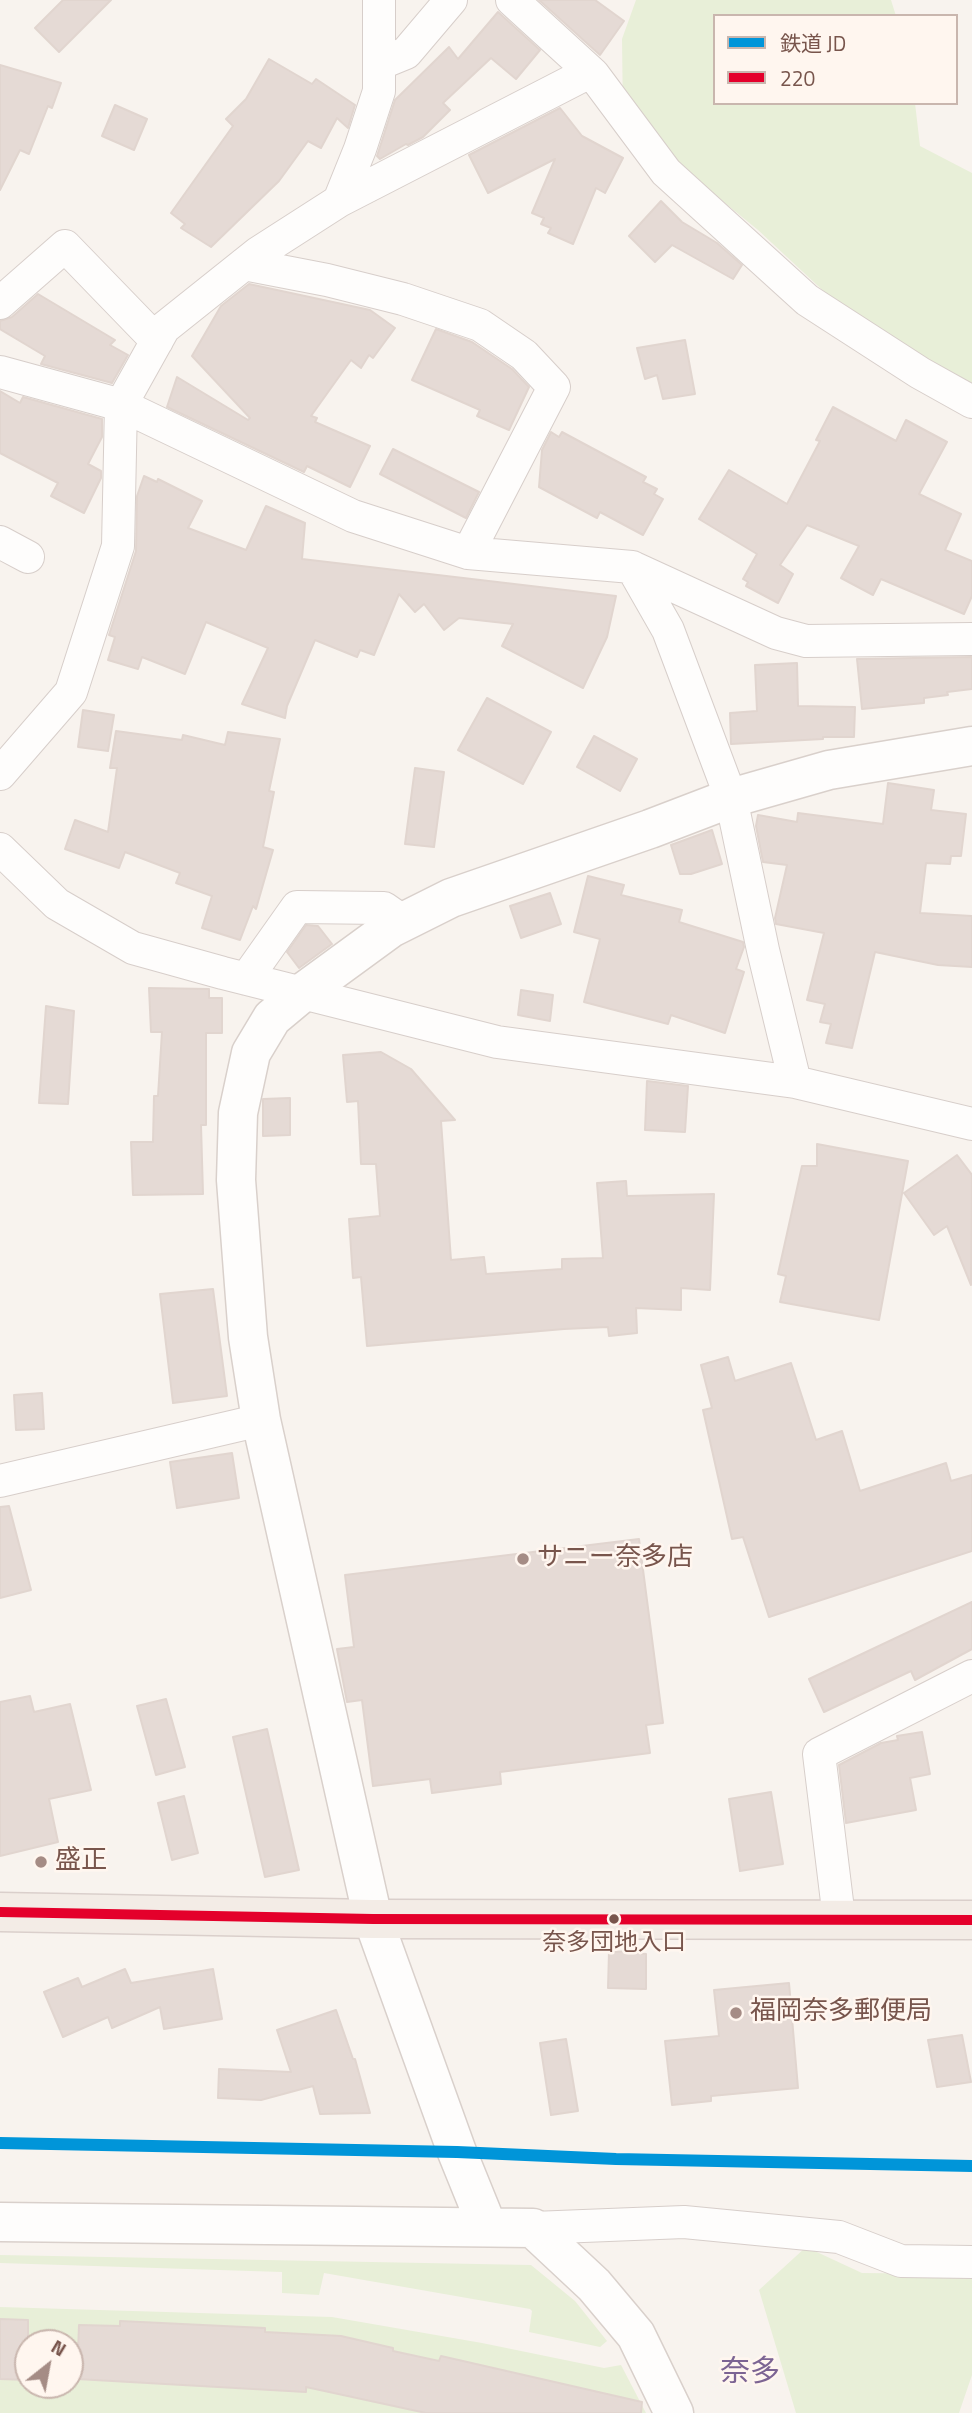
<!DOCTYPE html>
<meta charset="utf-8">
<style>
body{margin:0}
#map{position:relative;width:972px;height:2413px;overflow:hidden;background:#f8f3ee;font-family:"Titillium Web","Noto Sans JP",sans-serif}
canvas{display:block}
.legend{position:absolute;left:713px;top:14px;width:245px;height:91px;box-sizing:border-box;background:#fff6ef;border:2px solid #c9b6ae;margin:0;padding:9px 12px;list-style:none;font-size:21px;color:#78554c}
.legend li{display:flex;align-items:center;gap:14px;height:35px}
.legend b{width:35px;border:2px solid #c9b6ae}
.north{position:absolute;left:14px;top:2329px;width:70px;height:70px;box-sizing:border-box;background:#fff6ef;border:2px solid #c9b6ae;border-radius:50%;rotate:31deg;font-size:19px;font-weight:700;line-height:28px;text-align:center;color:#78554c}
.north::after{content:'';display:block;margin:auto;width:24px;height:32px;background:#a58c85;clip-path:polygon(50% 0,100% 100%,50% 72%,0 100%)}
</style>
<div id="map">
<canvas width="972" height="2413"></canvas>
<ul class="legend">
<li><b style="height:9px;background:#0095d9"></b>鉄道 JD</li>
<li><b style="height:9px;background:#e4002b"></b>220</li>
</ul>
<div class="north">N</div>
</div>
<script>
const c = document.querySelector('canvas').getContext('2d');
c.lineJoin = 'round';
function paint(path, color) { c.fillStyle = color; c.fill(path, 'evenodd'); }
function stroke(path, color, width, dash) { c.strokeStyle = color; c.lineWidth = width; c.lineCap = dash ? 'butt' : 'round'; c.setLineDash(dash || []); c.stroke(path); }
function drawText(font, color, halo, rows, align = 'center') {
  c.font = font + ' "Titillium Web","Noto Sans JP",sans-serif'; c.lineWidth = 5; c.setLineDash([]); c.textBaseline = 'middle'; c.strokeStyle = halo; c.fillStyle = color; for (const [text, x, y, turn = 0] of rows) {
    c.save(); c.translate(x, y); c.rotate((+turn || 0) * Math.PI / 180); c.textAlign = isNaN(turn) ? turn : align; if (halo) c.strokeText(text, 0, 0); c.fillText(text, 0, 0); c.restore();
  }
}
paint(new Path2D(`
 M636,0H891L896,16H715V103H915L920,146L972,173V386L847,313L758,230L623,120L622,39Z
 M806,2247L862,2273L972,2274V2375L959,2413H796L759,2290Z
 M0,2255L531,2265L575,2301L607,2341L600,2347L529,2332L532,2311L530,2309L324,2273L319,2295L282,2293V2272L0,2263Z
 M0,2307L332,2317L482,2343L604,2368L621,2365L646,2413H0ZM28,2343H70V2385H28Z`), '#e8efd8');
const building = new Path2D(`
 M63,0H111L59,52L35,28Z
 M539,0H595L624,21L600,55Z
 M498,12L540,50L516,79L491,58L443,103L450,110L423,137L408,145L406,144L380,159L377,156L395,100L449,47L458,59Z
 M269,59L312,84L316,79L355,105L348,128L337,118L321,148L308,141L279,181L211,247L181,228L185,224L171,213L233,126L226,119L246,99Z
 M0,65L61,83L52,108L48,106L29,154L20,150L0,190Z
 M115,105L147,119L134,150L102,136Z
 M560,108L582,136L623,158L605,193L596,188L573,244L548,233L551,228L541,224L544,218L532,213L555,159L488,193L469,155Z
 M661,201L682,222L717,243L742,265L733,279L672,245L655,262L629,236Z
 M249,284L370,310L395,328L373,358L369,355L361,368L351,360L311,416L317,418L315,422L370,446L350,487L307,466L304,472L167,407L177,377L248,420L250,418L192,356L221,306Z
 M38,294L115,340L110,345L128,355L112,383L41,364L45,356L0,329V321L12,317Z
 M436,329L472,342L512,369L529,387L509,430L477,416L480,410L412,380Z
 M685,340L695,394L663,399L657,375L645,379L637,348Z
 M0,391L20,403L23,397L102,419V437L88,464L101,471V478L84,513L51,496L58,483L0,453Z
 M833,407L896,441L906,420L947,442L919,494L961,514L945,550L972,561V596L964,614L881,579L873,595L841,578L859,546L807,525L780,565L793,574L778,603L746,586L748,582L743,579L757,554L699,519L729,470L787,504L820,441L816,440Z
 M551,432L559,437L562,432L646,477L643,482L657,489L654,494L663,499L643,535L600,512L597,518L539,487L542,450Z
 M393,449L479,492L466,518L380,474Z
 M144,476L157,482L158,479L202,501L188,528L246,550L266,506L305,523L302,559L616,596L607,637L583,688L502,646L513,624L459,618L444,630L424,604L415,612L399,594L374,655L360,650L357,657L315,640L287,706L285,718L242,704L268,648L206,622L185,674L142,657L138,669L108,660L115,637L109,635L136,551L137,496Z
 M972,657V689L947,692L948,695L924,698V703L862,709L857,659Z
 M797,663L798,706L855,707L854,737H823V739L731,744L730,713L757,711L755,665Z
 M487,698L551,732L523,784L458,750Z
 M83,710L114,715L108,751L78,747Z
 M116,731L182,740L183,735L225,745L228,732L280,739L269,791L274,792L263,847L273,850L256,909L253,906L240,940L202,928L212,896L176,883L180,873L125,852L119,868L65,849L75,820L108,832L117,768H110Z
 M594,736L637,759L620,791L577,767Z
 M415,768L444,772L434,847L405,844Z
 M888,783L934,790L931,810L966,814L961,856H951L950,864L926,863L920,913L972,916V967L938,965L875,952L852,1048L826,1043L831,1024L820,1022L825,1004L807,1000L824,933L776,924L775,918L787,865L763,862L756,826L758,815L797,822L798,813L883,824Z
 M712,830L722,864L691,874H680L671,845Z
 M588,876L624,885L621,895L682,910L679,922L743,942L744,947L736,969L744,972L725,1033L671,1015L668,1024L584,1002L600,939L574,932Z
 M550,893L561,924L521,938L510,906Z
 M306,925L318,926L332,944L299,968L287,952Z
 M149,988L209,989V998H222V1033H206V1125H201L203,1194L133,1195L131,1142H153L154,1096H158L162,1032H151Z
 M521,990L553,995L550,1021L518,1015Z
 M46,1006L74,1011L68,1104L39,1103Z
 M381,1052L411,1069L455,1120L441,1121L451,1260L484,1257L486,1274L562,1269V1259L603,1258L597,1183L626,1181L627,1196L714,1194L710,1290L681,1288V1310L636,1308L637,1333L609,1336L608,1327L564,1329L367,1346L361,1277L353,1278L349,1219L380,1216L376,1164H361L358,1101L347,1102L343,1055Z
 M647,1081L688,1086L685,1132L645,1130Z
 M290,1098V1135L263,1136V1099Z
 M817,1144L908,1161L879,1320L780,1302L786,1276L778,1274L802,1166H817Z
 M957,1155L972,1175L971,1285L947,1226L934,1235L904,1193Z
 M213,1289L227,1396L173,1403L160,1294Z
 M728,1357L735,1381L791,1363L816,1440L842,1431L860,1491L946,1463L951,1481L972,1475V1551L769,1617L743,1537L732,1539L703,1410L712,1408L701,1365Z
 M42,1393L44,1429L16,1430L14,1395Z
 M232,1453L239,1498L177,1508L170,1462Z
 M9,1506L31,1590L0,1598V1507Z
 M639,1539L663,1723L646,1725L650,1753L500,1772L501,1784L432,1793L430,1779L373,1786L362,1700L347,1702L337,1649L354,1647L345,1575Z
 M972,1602V1649L915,1680L911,1671L824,1712L809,1679Z
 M30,1696L34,1712L70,1704L91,1790L49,1799L58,1842L0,1856V1702Z
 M166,1699L185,1767L156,1775L137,1706Z
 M267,1729L299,1870L265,1877L233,1737Z
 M922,1732L930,1774L910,1778L916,1810L846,1823L839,1765L881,1743L898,1740L897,1736Z
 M771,1792L783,1864L740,1871L729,1799Z
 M184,1796L198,1853L172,1860L158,1803Z
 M637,1951V1953L646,1954V1989L608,1988L609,1952Z
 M125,1969L131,1983L213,1969L222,2019L164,2029L160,2007L112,2028L108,2017L63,2037L44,1992L78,1978L82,1987Z
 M789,1983L798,2088L711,2096V2101L672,2105L665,2041L719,2036L714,1990Z
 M336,2010L353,2059H355L370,2113L320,2114L313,2086L261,2100L218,2098L219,2069L291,2072L277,2030Z
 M962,2035L971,2082L937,2087L928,2040Z
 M566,2039L578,2111L551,2115L540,2043Z
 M0,2319L28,2320V2380L0,2379Z
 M120,2321L265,2328V2332L341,2336L393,2348V2351L439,2361L441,2356L642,2402L641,2413H426L306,2387V2392L77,2379L79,2325L120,2326Z`);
paint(building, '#e5dad5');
stroke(building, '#e1d5cf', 2);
const street = new Path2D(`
 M512,0L593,74
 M379,64L406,53L451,0
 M339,201L360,149L379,91V0
 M244,264L327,280L403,299L480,325L524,355L554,387L468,553
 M0,303L65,246L157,341
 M0,372L121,405L353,516L468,553L632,567L668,630L731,798L763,950L795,1082
 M0,542L28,557
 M632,567L776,633L806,641L972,639
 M0,774L71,692L118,546L121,405L164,328L258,253L339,201L580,77L593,74L666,172L807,300L920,373L972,402
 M0,849L57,904L133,948L223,973L497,1042L795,1082L972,1124
 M246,979L297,907L384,908L404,922
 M0,1481L261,1420
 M839,1918L819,1754L972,1676
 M533,2228L684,2222L839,2237L901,2261L972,2262`);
const secondary = new Path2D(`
 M0,2222L533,2228L594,2285L636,2335L674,2413
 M487,2226L457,2152L373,1919L261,1420L248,1337L236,1180L238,1113L251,1053L272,1018L302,993L391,928L451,898L650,829L731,798L829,770L972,746`);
const primary = new Path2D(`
 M0,1912L373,1919L972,1920`);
stroke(street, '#d7ceca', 34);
stroke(secondary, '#d9d0cb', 41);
stroke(primary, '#dacfcb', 41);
stroke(street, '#fefdfc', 32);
stroke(secondary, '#fefdfc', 38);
stroke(primary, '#f3ece6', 38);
stroke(new Path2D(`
 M0,1912L373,1919L972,1920`), '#e4002b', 10);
stroke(new Path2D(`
 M0,2143L457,2152L616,2159L972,2166`), '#0095d9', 12);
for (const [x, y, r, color] of [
 [523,1559,7,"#a58c85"],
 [41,1862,7,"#a58c85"],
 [614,1919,6,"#78554c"],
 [736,2013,7,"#a58c85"]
]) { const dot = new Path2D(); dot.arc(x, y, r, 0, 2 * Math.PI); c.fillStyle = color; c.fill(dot); stroke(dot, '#fff6ef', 2.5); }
drawText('24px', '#78554c', '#fff6ef', [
 ["奈多団地入口",614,1944]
]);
drawText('26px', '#78554c', '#fff6ef', [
 ["サニー奈多店",537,1559],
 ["盛正",55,1862],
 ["福岡奈多郵便局",750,2013]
], 'left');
drawText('30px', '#7c6493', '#fff6ef', [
 ["奈多",750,2374]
]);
</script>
